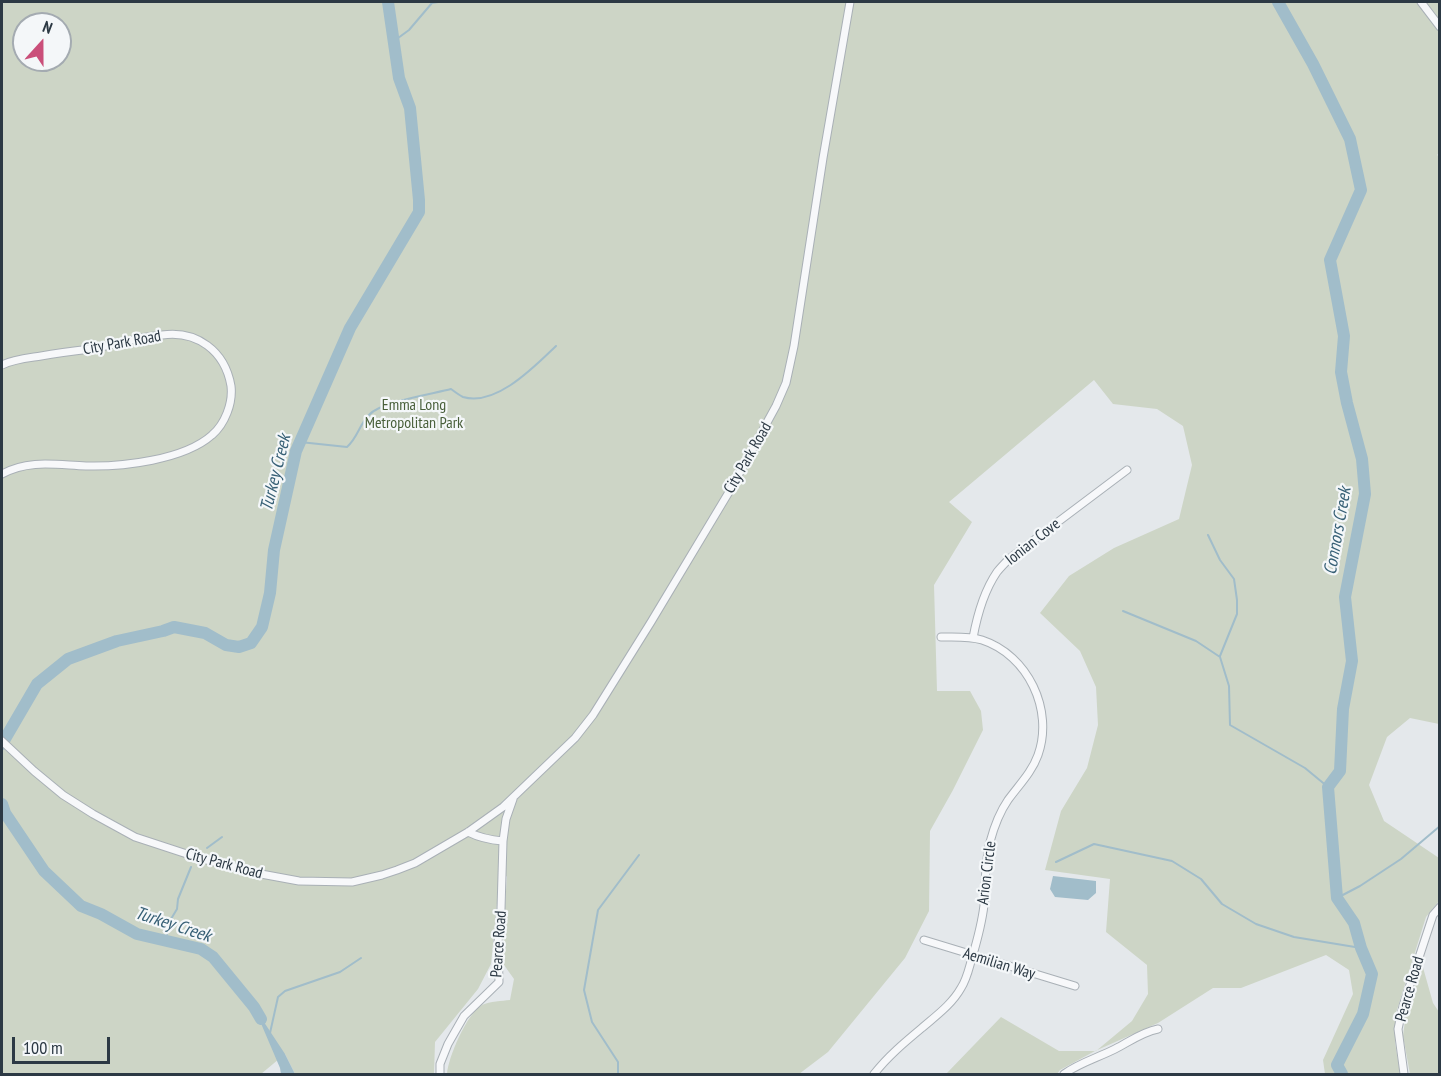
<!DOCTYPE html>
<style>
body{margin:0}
#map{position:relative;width:1441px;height:1076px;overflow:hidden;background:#e4e8eb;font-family:"PT Sans Narrow",sans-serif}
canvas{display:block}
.frame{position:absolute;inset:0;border:3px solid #2c3944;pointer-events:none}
.north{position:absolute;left:12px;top:12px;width:60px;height:60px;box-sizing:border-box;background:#f4f7f9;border:2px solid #a4abb1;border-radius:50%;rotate:21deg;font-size:16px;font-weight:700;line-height:24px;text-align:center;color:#2c3944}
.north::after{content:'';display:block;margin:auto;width:21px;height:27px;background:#ca4f7a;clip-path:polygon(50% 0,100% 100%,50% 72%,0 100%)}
.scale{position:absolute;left:12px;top:1037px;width:98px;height:27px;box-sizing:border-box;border:3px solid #2c3944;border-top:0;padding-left:8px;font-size:18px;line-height:21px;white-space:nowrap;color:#2c3944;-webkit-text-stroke:4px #f4f7f9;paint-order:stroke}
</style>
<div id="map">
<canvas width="1441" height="1076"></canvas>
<div class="frame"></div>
<div class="north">N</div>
<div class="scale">100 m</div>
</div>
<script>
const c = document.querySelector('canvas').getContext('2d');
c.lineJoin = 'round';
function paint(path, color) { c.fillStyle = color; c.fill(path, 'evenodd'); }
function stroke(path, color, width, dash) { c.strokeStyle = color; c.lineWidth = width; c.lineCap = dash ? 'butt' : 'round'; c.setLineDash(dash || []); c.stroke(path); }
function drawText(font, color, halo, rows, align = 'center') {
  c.font = font + ' "PT Sans Narrow",sans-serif'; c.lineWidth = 4.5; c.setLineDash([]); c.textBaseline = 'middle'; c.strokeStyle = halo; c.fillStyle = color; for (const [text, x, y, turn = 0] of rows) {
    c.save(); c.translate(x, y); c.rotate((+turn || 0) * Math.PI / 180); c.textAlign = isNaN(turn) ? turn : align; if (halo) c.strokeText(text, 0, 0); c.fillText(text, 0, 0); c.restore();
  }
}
paint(new Path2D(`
 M2,2H1439L1440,152L1437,155L1440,157L1439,724L1410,718L1387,737L1369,785L1384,821L1439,858V901L1426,917L1396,1013L1395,1042L1400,1074H1325L1323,1060L1353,994L1349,970L1326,955L1241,988H1213L1158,1023L1095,1051L1060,1070L1057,1074H946L1001,1017L1059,1051H1096L1132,1021L1148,994L1147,965L1106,932L1110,879L1045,870L1061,811L1087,768L1098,725L1096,687L1080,651L1040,613L1069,576L1114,548L1179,519L1192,465L1183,426L1157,409L1113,404L1094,380L949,502L972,522L934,585L937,691H970L981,711L983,730L953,790L930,831L929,911L905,958L828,1052L799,1074H447C448,1058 467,1013 482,1005C490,1001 502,1001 510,1000L514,979L504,965L503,936L507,876L499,883L491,964L478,989L435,1042L434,1074H295L285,1054L261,1074H2ZM24,24H60V60H24Z
 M1422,964L1433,1003L1439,1012V1074H1410L1403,1036L1406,1013Z`), '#cdd5c6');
paint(new Path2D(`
 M1053,876L1096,881V893L1088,900L1055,897L1050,889Z
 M254,1007L285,1054L295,1074H281L280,1068Z`), '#a1bdca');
stroke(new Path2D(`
 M394,41L409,30L432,3L438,2
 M300,442L347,447C358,437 359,425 369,415C380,402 432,394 451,389C455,392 459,395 463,397C496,407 535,366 556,346
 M1208,535L1220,560L1234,579L1237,600V614L1220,656
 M1123,611L1196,641L1220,657L1229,686L1230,725L1305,768L1328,787
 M207,848L222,837
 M1056,862L1094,844L1172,861L1201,879L1222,904L1256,924L1294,937L1361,948
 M1337,898L1360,886L1401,859L1440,826
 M166,941L168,924L177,909L178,899L191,867
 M270,1033L278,997L285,991L340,972L361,958
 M618,1074V1062L592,1022L584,990L598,910L639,855`), '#a1bdca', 2);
stroke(new Path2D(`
 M1278,2L1313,64L1350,139L1361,190L1330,260L1344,336L1341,372L1347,403L1362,459L1365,494L1345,597L1352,661L1343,709L1340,771L1328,787L1337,898L1354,923L1361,948L1372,974L1363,1014L1337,1065L1342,1074
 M2,744L37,684L68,659L117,641L163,631L174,627L205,633L226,645L239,647L251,643L262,627L270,593L274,550L296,451L350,328L419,212V200L410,108L399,78L388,2
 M2,804L5,813L44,871L81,906L101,914L137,934L201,949L213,957L254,1007L261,1019`), '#a1bdca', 12);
const street = new Path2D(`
 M1421,2L1440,27
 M2,365C14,359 28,358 41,356C58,353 74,351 91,349C115,345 138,337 162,335C197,330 225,351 231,386C233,403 225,424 212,435C184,460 122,467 86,466C57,465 29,459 2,474
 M973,638C977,616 984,591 997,572C1001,567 1006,562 1010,558L1127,470
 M2,741L34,771L63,795L93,814L135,837L199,858L261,874L299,881L352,882L382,875L397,870L415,863L468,832L503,807L575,738L593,715L651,622L729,492L776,406L786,383L794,346L823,158L850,2
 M468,832C480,838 490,840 503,841
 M924,940L1075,986
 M440,1074V1064L448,1044L464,1016L499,982L498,942L501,909L503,841L506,819L513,799
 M874,1074C888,1056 905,1042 923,1027C937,1015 952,1004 961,988C967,979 969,968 972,958C977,941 982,923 984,905C985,884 985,862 990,842C994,827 999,813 1008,800C1019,785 1032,772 1038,755C1054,710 1028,655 982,640C969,636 955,637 941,637
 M1064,1074C1079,1063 1097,1058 1115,1049C1129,1042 1142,1032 1158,1029
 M1404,1074L1398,1029L1403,1006L1433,915L1440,907`);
stroke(street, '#a9b0b6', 9);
stroke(street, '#f7f8fa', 7);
drawText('16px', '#2c3944', '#f4f7f9', [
 ["City Park Road",122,343,-10],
 ["City Park Road",748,458,-60],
 ["Ionian Cove",1033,542,-38],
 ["City Park Road",224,864,15],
 ["Arion Circle",987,873,-83],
 ["Pearce Road",499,944,-86],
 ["Aemilian Way",999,964,17],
 ["Pearce Road",1410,989,-74]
]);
drawText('16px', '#485f3a', '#f4f7f9', [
 ["Emma Long",414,405],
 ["Metropolitan Park",414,423]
]);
drawText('italic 18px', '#376076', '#f4f7f9', [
 ["Turkey Creek",276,473,-76],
 ["Connors Creek",1338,531,-80],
 ["Turkey Creek",173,925,18]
]);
</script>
